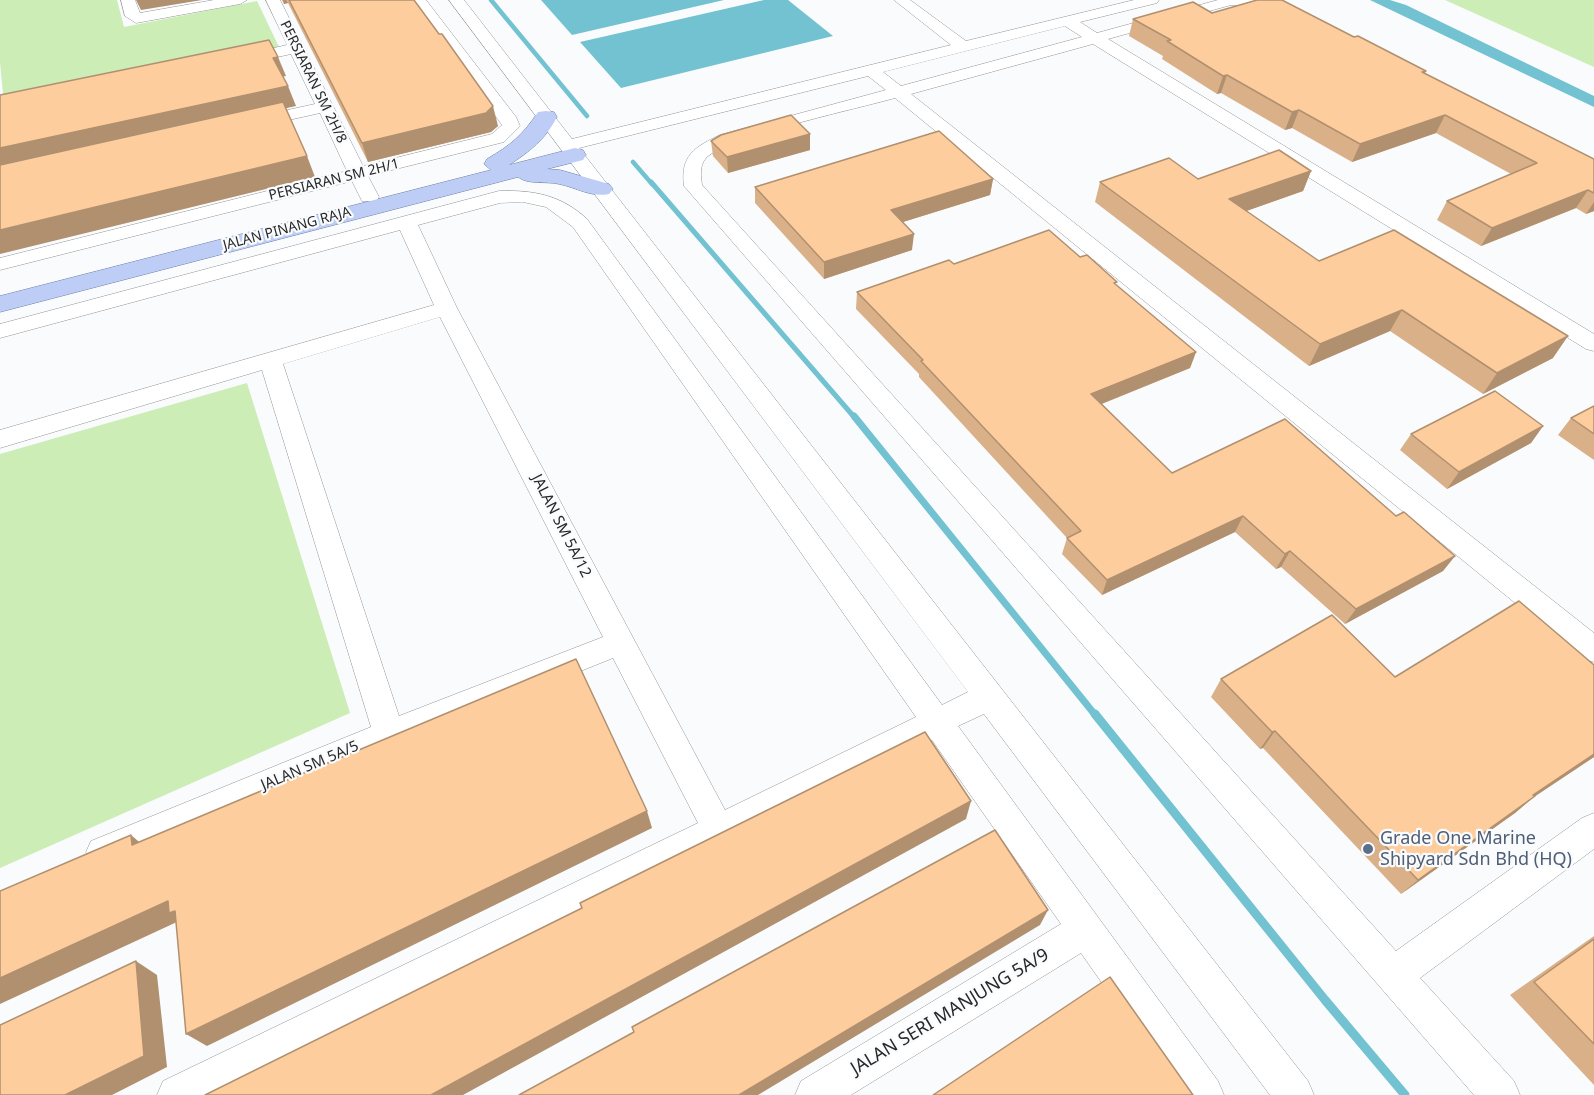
<!DOCTYPE html>
<style>
body{margin:0}
canvas{display:block;background:#f9fbfd}
</style>
<canvas width="1594" height="1095"></canvas>
<script>
const c = document.querySelector('canvas').getContext('2d');
c.lineJoin = 'round';
function paint(path, color) { c.fillStyle = color; c.fill(path, 'evenodd'); }
function stroke(path, color, width, dash) { c.strokeStyle = color; c.lineWidth = width; c.lineCap = dash ? 'butt' : 'round'; c.setLineDash(dash || []); c.stroke(path); }
function drawText(font, color, halo, rows, align = 'center') {
  c.font = font + ' "Noto Sans",sans-serif'; c.lineWidth = 4.5; c.setLineDash([]); c.textBaseline = 'middle'; c.strokeStyle = halo; c.fillStyle = color; for (const [text, x, y, turn = 0] of rows) {
    c.save(); c.translate(x, y); c.rotate((+turn || 0) * Math.PI / 180); c.textAlign = isNaN(turn) ? turn : align; if (halo) c.strokeText(text, 0, 0); c.fillText(text, 0, 0); c.restore();
  }
}
paint(new Path2D(`
 M0,0H117L124,27L257,1L279,47L4,104L0,62Z
 M1445,0H1594V67Z
 M247,383L350,713L0,868V454Z`), '#ccedb5');
paint(new Path2D(`
 M541,0H724L572,35Z
 M764,0H788L833,36L621,88L580,42Z`), '#72c2d1');
stroke(new Path2D(`
 M491,0L587,116
 M633,162L652,184`), '#72c2d1', 4.5);
stroke(new Path2D(`
 M651,182L855,418`), '#72c2d1', 5);
stroke(new Path2D(`
 M854,416L1096,716`), '#72c2d1', 7);
stroke(new Path2D(`
 M1095,714L1325,1000L1405,1095`), '#72c2d1', 9);
paint(new Path2D(`
 M1370,0H1390L1406,5L1594,96V107Z`), '#72c2d1');
const minor = new Path2D(`
 M121,0H135L140,13L214,0H247L240,4L136,23L125,16Z
 M266,0H280L363,166L492,134L502,125L411,0H426L516,117L520,126L504,142L368,176L379,197L376,201H362L352,181L0,270V258L347,171L320,113L253,128L247,127L244,123L247,119L315,104L291,54L241,65L233,60L235,57L287,45Z
 M449,0H464L572,139L951,45L894,0H910L966,41L1134,0H1159L1157,3L1080,22L1097,33L1218,0H1273L1292,6L1295,9L1287,14L1270,8L1231,5L1108,39L1594,334V351L1586,349L1093,44L911,94L1594,633V662L1584,659L895,98C860,108 726,137 706,158C699,166 701,176 702,185L1396,951L1582,818L1594,813V849L1420,978L1514,1081L1520,1095H1474L684,186C680,155 695,147 720,135L886,90L868,76L579,148L1308,1081L1314,1095H1270L984,714L958,726L1218,1081L1224,1095H1180L1081,953L851,1095H795L801,1081L1061,924L932,740L219,1095H157L163,1081L698,823L613,658L400,744L103,868L91,863L86,852L91,841L371,727L262,370L0,448V430L434,305L400,230L0,338V324L499,191C534,190 561,195 587,219L942,705L968,692ZM1065,26L1082,37L901,86L883,72ZM523,202L546,207L573,227L916,717L725,810L457,308L418,225L500,203ZM440,317L603,637L399,716L283,364Z`);
const major = new Path2D(`
 M546,111L554,112L557,117C546,139 529,152 509,165L575,148L583,150L586,155L583,160L547,169L560,170L609,184L613,189L609,194C592,198 575,187 559,184C546,181 528,185 518,177L0,312V296L491,170L484,164L487,159C511,145 523,135 538,112Z`);
stroke(minor, '#939496', 1);
stroke(major, '#6c7ea9', 1);
paint(minor, '#fff');
paint(major, '#bdcdf5');
paint(new Path2D(`
 M282,0H414L498,126L491,132L368,162L288,3L284,4Z
 M1212,13L1354,37L1426,71L1425,74L1594,159V211L1586,214L1576,208L1481,246L1437,220L1447,201L1511,174L1436,133L1352,162L1292,128L1285,130L1221,93L1217,94L1162,59L1163,56L1129,36L1133,19Z
 M711,141L810,150L728,173L713,156Z
 M1311,171L1303,191L1246,211L1319,261L1553,358L1483,394L1390,331L1309,366L1095,202L1100,182L1198,179Z
 M993,179L990,195L903,222L912,250L824,279L755,203V187Z
 M1080,257L1116,285L1196,352L1190,368L1102,404L1172,473L1396,516L1455,556L1443,571L1345,624L1281,567L1276,569L1235,532L1102,595L1062,554L1067,538L919,377V374L856,309L857,292L954,264Z
 M1594,406V460L1558,435L1571,418Z
 M1543,426L1531,443L1447,489L1400,450L1411,434Z
 M1395,677L1594,757L1535,796L1515,813L1401,894L1263,748L1260,749L1211,697L1221,679Z
 M1594,936V1085L1510,995Z`), '#dab088');
paint(new Path2D(`
 M136,0H202L141,10Z
 M283,0H286L288,3L284,4Z
 M278,57L286,76L281,77L273,58Z
 M1227,75L1221,93L1217,94L1223,76Z
 M288,86L296,106L0,172V148Z
 M493,106L498,126L491,132L368,162L362,143Z
 M1299,110L1292,128L1285,130L1292,112Z
 M1445,115L1436,133L1352,162L1360,144Z
 M810,134V150L728,173L727,157Z
 M307,156L315,177L0,254V230Z
 M1311,171L1303,191L1221,220L1229,199Z
 M993,179L990,195L890,226L891,210Z
 M1588,190L1576,208L1481,246L1492,228Z
 M1594,202V211L1586,214Z
 M914,234L912,250L824,279V262Z
 M1402,310L1390,331L1309,366L1320,344Z
 M1568,336L1553,358L1483,394L1497,373Z
 M1196,352L1190,368L1086,410L1091,394Z
 M1543,426L1531,443L1447,489L1459,472Z
 M1243,516L1235,532L1102,595L1107,580Z
 M1290,551L1281,567L1276,569L1285,554Z
 M1455,556L1443,571L1345,624L1356,609Z
 M1275,731L1263,748L1260,749L1272,732Z
 M1594,754V757L1513,811L1533,795Z
 M1535,796L1515,813L1401,894L1418,880Z
 M971,801L966,819L463,1095H431Z
 M647,811L652,828L207,1046L186,1034Z
 M131,835L151,852L132,845Z
 M168,901L194,926L179,921L0,1004V978Z
 M1048,910L1040,925L758,1095H739Z
 M136,961L157,975L167,1067L112,1095H65Z`), '#b1906f');
const building = new Path2D(`
 M289,0H414L439,34H442L493,106L486,113L362,143Z
 M1257,0H1282L1354,37L1358,36L1426,71L1422,72L1594,159V193L1588,190L1492,228L1447,201L1537,163L1445,115L1360,144L1299,110L1292,112L1227,75L1223,76L1167,41L1171,40L1133,19L1193,2L1212,13Z
 M269,40L278,57L273,58L288,86L0,148V95Z
 M283,102L307,156L0,230V165Z
 M791,115L810,134L727,157L711,141L721,135Z
 M939,131L993,179L891,210L914,234L824,262L755,187Z
 M1279,150L1311,171L1229,199L1319,261L1394,230L1568,336L1497,373L1402,310L1320,344L1100,182L1169,158L1198,179Z
 M1049,230L1080,257L1087,255L1117,282L1114,283L1196,352L1091,394L1172,473L1285,419L1396,516L1404,512L1455,556L1356,609L1290,551L1285,554L1243,516L1107,580L1067,538L1081,531L921,361L923,360L857,292L949,260L954,264Z
 M1495,391L1543,426L1459,472L1411,434Z
 M1594,406V434L1571,418Z
 M1519,601L1594,665V754L1533,795L1535,796L1418,880L1275,731L1272,732L1221,679L1332,615L1395,677Z
 M576,659L647,811L186,1034L175,911L169,913L168,901L0,978V891L131,835L132,845Z
 M925,732L971,801L431,1095H205L582,908L580,903Z
 M995,830L1048,910L739,1095H519L634,1032L632,1027Z
 M1594,939V1044L1534,982Z
 M136,961L144,1056L65,1095H0V1025Z
 M1110,977L1193,1095H933Z`);
paint(building, '#fdcd9e');
stroke(building, '#b1906f', 1.5);
for (const [x, y, r, color] of [
 [1368,849,6,"#5c6f8a"]
]) { const dot = new Path2D(); dot.arc(x, y, r, 0, 2 * Math.PI); c.fillStyle = color; c.fill(dot); stroke(dot, '#f9fbfd', 2); }
drawText('14px', '#282829', '#f9fbfd', [
 ["PERSIARAN SM 2H/8",313,82,64],
 ["PERSIARAN SM 2H/1",334,180,-14],
 ["JALAN PINANG RAJA",287,229,-15]
]);
drawText('15px', '#282829', '#f9fbfd', [
 ["JALAN SM 5A/12",561,526,63],
 ["JALAN SM 5A/5",310,766,-23]
]);
drawText('18px', '#4e5e75', '#f9fbfd', [
 ["Grade One Marine",1380,839],
 ["Shipyard Sdn Bhd (HQ)",1380,860]
], 'left');
drawText('18px', '#282829', '#f9fbfd', [
 ["JALAN SERI MANJUNG 5A/9",950,1012,-31]
]);
</script>
